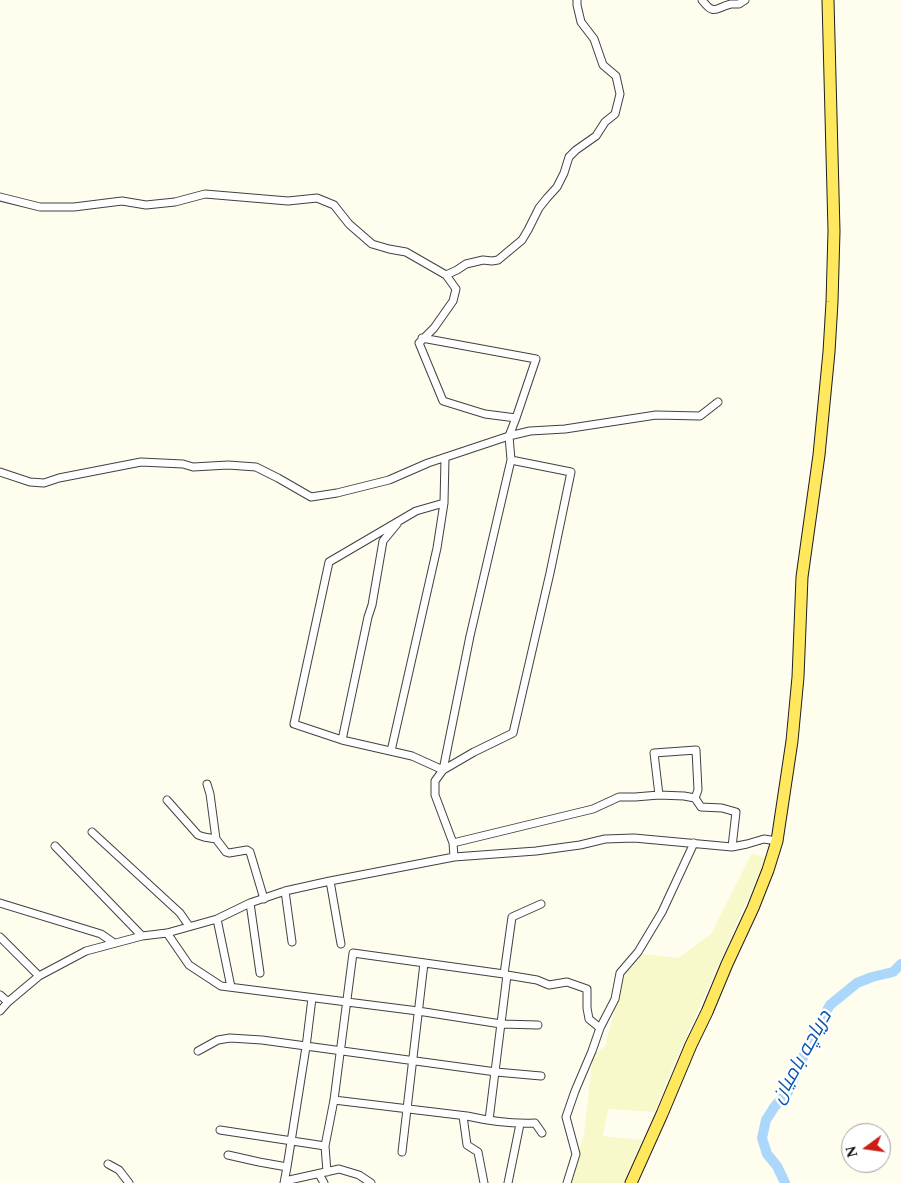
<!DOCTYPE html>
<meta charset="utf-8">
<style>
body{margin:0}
#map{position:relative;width:901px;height:1183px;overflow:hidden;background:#fffdee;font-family:Spectral,serif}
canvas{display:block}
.north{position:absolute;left:841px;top:1123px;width:50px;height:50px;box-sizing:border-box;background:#fff;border:1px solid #9f9f9f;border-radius:50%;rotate:256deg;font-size:14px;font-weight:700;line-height:20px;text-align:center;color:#0e0e0e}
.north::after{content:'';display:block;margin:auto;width:18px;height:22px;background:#cd1e16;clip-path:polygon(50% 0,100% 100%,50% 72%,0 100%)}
</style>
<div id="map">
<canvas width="901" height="1183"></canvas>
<div class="north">N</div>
</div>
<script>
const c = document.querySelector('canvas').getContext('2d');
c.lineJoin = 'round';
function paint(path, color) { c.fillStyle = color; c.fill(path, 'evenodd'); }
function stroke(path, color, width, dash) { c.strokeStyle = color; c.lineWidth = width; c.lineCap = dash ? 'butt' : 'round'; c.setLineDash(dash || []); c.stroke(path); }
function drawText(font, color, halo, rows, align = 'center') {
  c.font = font + ' Spectral,Cairo,serif'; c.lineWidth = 5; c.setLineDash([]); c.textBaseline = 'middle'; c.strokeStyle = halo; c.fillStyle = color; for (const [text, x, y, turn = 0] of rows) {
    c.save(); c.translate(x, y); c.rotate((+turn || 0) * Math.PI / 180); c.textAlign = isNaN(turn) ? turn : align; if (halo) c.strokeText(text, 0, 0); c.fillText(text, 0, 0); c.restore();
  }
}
paint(new Path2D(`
 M752,853L766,858L671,1071L655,1112L608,1109L603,1136L642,1140L624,1183H568L584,1135L593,1054L605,1047L624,973L643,954L678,958L711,934Z`), '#f8f9cb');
stroke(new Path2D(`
 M785,1183L777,1166L767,1154L762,1138L766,1120L775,1106L788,1092L814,1032L830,1005L857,983L872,977L893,972L901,964`), '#acd7fd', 10);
const minor = new Path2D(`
 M702,0C715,17 716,7 731,4C734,4 736,4 739,4L745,0
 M0,197L40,207H74L122,201L146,205L175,202L205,194L288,201L317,198L334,205L349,224L372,244L389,249L406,252L446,275
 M422,338L536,359L516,418L509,436L511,460L470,636L443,770L412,756L342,740L294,724L329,562L416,511L444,503
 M516,418L485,414L443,401L419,343L434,328L453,301L456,289L446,275L457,270L466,264L483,260L492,261L498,260L522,240L528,230L539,208L547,198L557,187L564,173L569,157L576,150L596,136L605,122L615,114L620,94L616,76L603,65L594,39L581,22L577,5V0
 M0,472L30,482L44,483L59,478L141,462L183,464L193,467L228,465L256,467L278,478L311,497L337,493L389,480L428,463L509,436L530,431L565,429L656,415L700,416L718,402
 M342,740L368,617L372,605L383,541L397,524
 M391,751L437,548L444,503L445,458
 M207,784L210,794L216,839L226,852L229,853L247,850L250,852L264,899
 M659,795L654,753L696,750L698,790L695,798
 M167,800L198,835L204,837L216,839
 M92,832L180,913L189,926
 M453,843L593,809L619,797H635L659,795L684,796L695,798L701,807L722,808L736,812L732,847
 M55,846L142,936
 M454,857L453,843L435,795V781L443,770L474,752L513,733L550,573L571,472L511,460
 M330,881L341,944
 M285,891L292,942
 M0,903L101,934L114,943
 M250,903L260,973
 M217,919L231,987
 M167,933L189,965L221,986L418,1011L501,1024L538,1025
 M0,937L39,976
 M507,975L537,980L549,985L567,982L587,989V1008L589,1019L600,1028
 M0,995L8,1002
 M0,1011L8,1002L39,976L86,951L142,936L167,933L217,919L250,903L285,891L330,881L454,857L536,851L580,845L605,839L634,838L732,847L747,844L764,839L777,841
 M198,1051L218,1040L230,1038L262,1040L496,1072L541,1076
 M334,1100L467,1116C489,1121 512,1124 535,1123L542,1133
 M463,1116L467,1145L478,1152L484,1183
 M489,1120L507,975L504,974L512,917L541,904
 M220,1130L325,1146
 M402,1152L424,963
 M228,1155L259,1162L287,1167
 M108,1164L119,1170L129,1183
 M327,1172L325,1146L334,1100L353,953L504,974
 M319,1174L324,1183
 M285,1181L339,1169L359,1175L371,1183
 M284,1183L287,1167L306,1047L312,998
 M508,1183L520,1124
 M567,1183L576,1154L566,1117L575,1091L592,1051L600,1028L615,999L620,973L638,952L662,912L694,843`);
const primary = new Path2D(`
 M631,1183L662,1114L691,1045L707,1012L727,964L753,908L768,870L777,841L792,741L798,677L802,577L819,455L829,352L832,302L834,231L828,0`);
stroke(minor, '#414141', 9);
stroke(primary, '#1f1f1f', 13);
stroke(minor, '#fff', 7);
stroke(primary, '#ffe75e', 11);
drawText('italic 20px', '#0956ad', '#fff', [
 ["دریاچه بامیان",803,1058,-61]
]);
</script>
